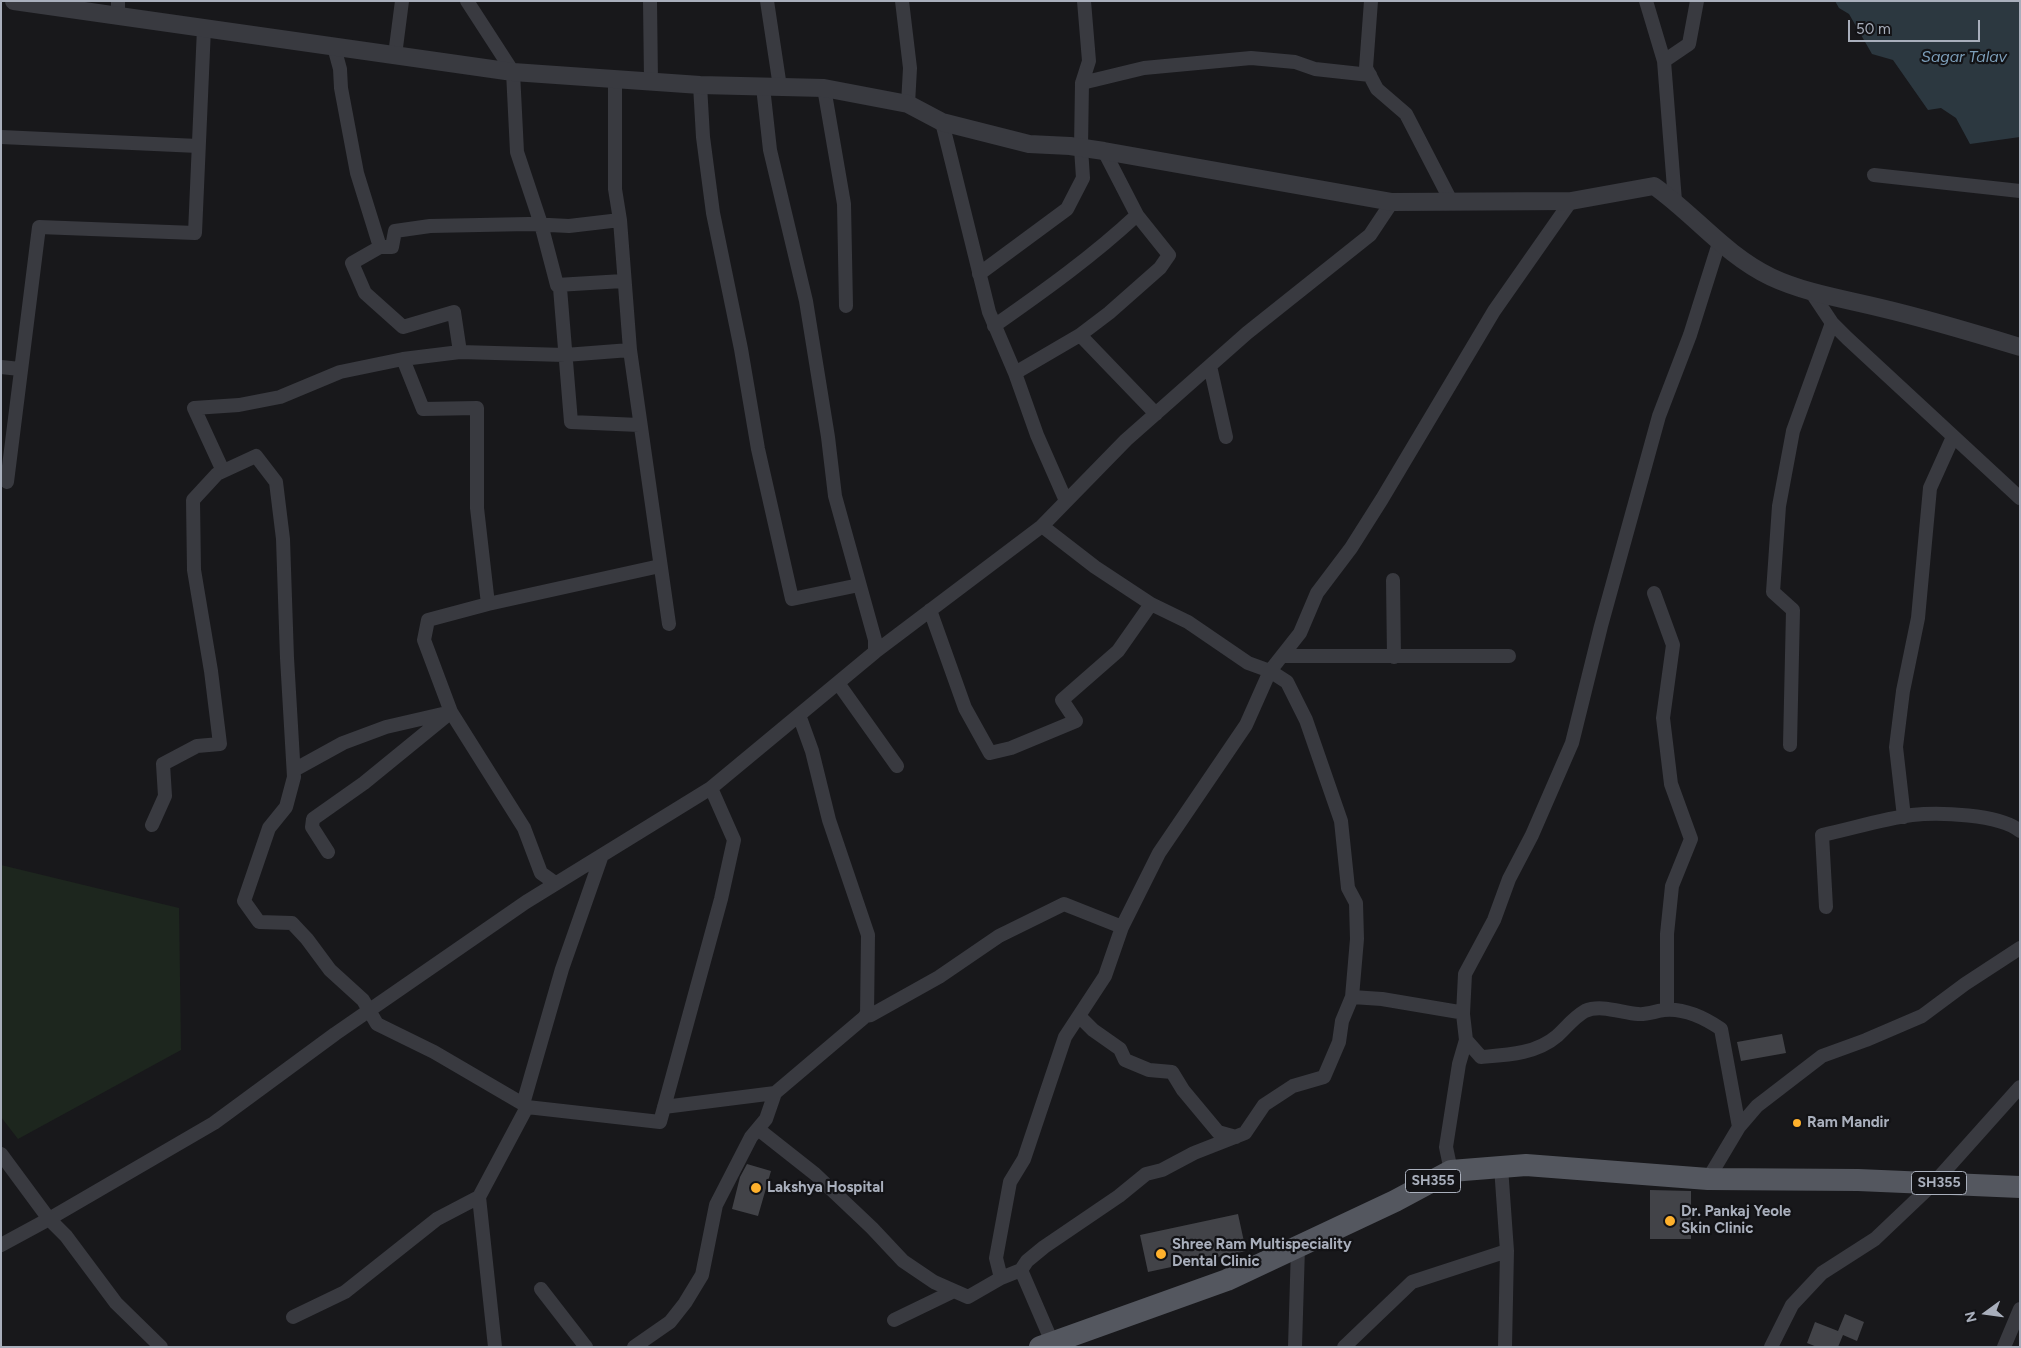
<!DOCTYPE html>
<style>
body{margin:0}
#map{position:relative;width:2021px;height:1348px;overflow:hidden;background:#18181b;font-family:Figtree,sans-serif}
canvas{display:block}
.frame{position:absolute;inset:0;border:2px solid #a9afbc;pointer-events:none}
.north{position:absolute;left:1961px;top:1288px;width:50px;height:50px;-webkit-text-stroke:4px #131316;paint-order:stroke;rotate:256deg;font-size:14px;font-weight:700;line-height:20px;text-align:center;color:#a9afbc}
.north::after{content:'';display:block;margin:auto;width:18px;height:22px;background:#a9afbc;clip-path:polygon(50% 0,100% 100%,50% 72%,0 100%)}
.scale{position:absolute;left:1848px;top:20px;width:132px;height:22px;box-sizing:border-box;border:2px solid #a9afbc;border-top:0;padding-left:6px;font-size:15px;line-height:18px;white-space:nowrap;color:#a9afbc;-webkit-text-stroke:4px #131316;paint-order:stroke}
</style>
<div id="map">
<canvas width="2021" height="1348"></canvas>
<div class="frame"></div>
<div class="north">N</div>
<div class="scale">50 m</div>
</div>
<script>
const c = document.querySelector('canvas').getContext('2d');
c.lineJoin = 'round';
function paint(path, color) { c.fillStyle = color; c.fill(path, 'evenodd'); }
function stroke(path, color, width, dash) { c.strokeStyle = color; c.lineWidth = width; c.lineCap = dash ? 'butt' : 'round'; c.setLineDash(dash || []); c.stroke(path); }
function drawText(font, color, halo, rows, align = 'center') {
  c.font = font + ' Figtree,sans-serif'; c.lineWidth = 4.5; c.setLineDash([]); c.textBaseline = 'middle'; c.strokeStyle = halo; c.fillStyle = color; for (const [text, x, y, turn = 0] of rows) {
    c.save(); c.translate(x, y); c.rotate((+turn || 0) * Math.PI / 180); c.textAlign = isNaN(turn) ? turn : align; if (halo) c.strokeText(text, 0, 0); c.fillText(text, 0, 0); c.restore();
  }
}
paint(new Path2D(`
 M1,865L179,908L181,1050L18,1139L1,1117Z`), '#1d261e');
paint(new Path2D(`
 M1835,1H2020V137L1970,144L1956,118L1941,108L1928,110L1893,60L1872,54L1849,14L1839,8Z`), '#2c3840');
paint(new Path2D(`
 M1782,1034L1786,1053L1741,1061L1737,1042Z
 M747,1164L771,1171L758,1216L732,1209L740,1177Z
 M1650,1190L1691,1191V1239H1650Z
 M1238,1214L1246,1251L1148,1272L1140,1235Z
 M1845,1314L1864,1322L1857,1341L1843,1335L1838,1347H1817L1807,1343L1815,1322L1838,1331Z`), '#424348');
stroke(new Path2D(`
 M467,1L513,72L517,152L541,224L557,285L623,281
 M650,1L651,81
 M767,1L780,87
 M902,1L910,68L908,104
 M1371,1L1366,68L1377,89L1406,114L1451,201
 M1646,1L1664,61
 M118,15V1
 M334,47L340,69L341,88L357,173L380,247L352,263L365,293L403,327L454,312L460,352L403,359L423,409L477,408V508L488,604L428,620L424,640L451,712L524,828L541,873L555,883
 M395,55L402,1
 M615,79V189L620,220L630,350L669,624
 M1082,83L1089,61L1084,1
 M700,85L703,137L713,213L741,349L758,449L792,599L859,585
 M763,87L770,150L806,301L828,437L835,496L875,640V652
 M824,88L844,204L846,306
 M942,122L989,312L1015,373L1037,435L1066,501
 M1,137L198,146
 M1874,175L2020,191
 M1675,201L1664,61L1689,44L1697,1
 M1719,243L1690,335L1659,416L1601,626L1572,743L1532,835L1509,879L1494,920L1465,974L1463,1014L1466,1040L1481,1057C1507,1055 1536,1054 1557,1036C1567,1027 1573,1018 1585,1011C1601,1004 1622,1013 1638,1014C1646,1015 1656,1011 1664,1010C1684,1008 1705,1018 1721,1029L1739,1127
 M380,247H392L395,231L430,226L529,224L569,226L620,220
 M979,274L1067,209L1083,178L1081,148L1082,83L1144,68L1251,58L1295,62L1315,69L1370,75
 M557,285L560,288L571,422L639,425
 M1810,290L1832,323L1847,338L2020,498
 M994,326C1044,291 1093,256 1137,215
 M1080,335L1156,414
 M460,352L565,355L630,350
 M1210,366L1226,437
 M1,367L20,369
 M1015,373L1080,335L1109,313L1160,268L1169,255L1137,215L1104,151
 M223,471L194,408L239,405L280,397L340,372L403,359
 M7,482L39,227L195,233L204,28
 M1042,526L1095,567L1151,604L1188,622L1248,663L1270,671L1246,725L1159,853L1122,927L1105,976L1065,1037L1024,1159L1010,1182L996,1258L1001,1278L1021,1270L1052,1342
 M1393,580L1394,657
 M1654,593L1673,645L1663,718L1671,784L1691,839L1672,886L1667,934V1010
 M488,604L660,566
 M930,610L965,708L990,753L1011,748L1076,721L1062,700L1118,651L1151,604
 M1282,656H1509
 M838,683L897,766
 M1790,745L1793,610L1773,592L1779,506L1793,431L1832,323
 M294,770L343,743L386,727L451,712L364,783L313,819L312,827L328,852
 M1904,817L1896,747L1903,691L1918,618L1930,488L1953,437
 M152,825L165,796L163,764L197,746L220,744L211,671L194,570L193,500L217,474L256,456L276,482L283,539L287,658L294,777L286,807L269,828L244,901L259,922L292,923L307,939L330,970L363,1000L377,1024L434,1052L523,1104L562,969L602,855
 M1826,907L1822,835C1851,829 1882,819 1912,815C1938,812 2000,814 2020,831
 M1463,1014L1459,1012L1382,999L1352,997L1357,939L1356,903L1348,888L1341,821L1306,720L1287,682L1270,671L1300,633L1317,593L1351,548L1382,499L1494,311L1571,201
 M865,1016L871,1015L939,977L999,936L1064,904L1122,927
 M1079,1016L1093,1030L1120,1049L1125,1060L1149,1070L1172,1072L1183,1090L1218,1132L1236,1137
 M527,1107L660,1122L721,899L734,840L711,788
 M664,1107L775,1093
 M758,1129L815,1174L872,1228L903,1261L934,1282L968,1297L1001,1278
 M1,1154L49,1219L214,1123L335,1034L526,902L711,788L875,652L1042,526L1126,440L1247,333L1370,235L1392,202
 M1501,1167L1507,1251L1505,1347
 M1451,1171L1446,1147L1459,1064L1466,1040
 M1708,1179L1739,1127L1757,1106L1822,1056L1866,1040L1922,1016L1965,984L2020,948
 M1,1245L49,1219L66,1236L116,1303L161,1347
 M1021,1270L1027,1261L1044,1247L1119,1196L1146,1174L1162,1170L1194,1153L1245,1133L1264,1105L1293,1086L1324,1077L1339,1042L1342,1021L1352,997
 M541,1289L586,1347
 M293,1317L345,1292L437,1219L479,1197
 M894,1320L954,1291
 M495,1347L479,1197L527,1107L523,1104
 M634,1347L670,1322L685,1303L702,1275L716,1205L751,1137L766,1119L775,1093L867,1015L868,935L829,820L812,751L799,715
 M1295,1347L1298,1247
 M1344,1347L1412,1282L1507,1251
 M1771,1347L1792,1305L1822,1273L1875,1239L1934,1183L2020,1087
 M2004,1347L2020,1309`), '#393a40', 14);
stroke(new Path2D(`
 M14,1L513,72L700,85L824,88L908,104L942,122L1029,144L1070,146L1104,151L1392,202L1571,201L1654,186C1695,215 1725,255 1771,277C1805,293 1845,299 1881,308C1928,319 1974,333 2020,347`), '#393a40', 18);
stroke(new Path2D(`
 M1040,1347L1227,1280L1395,1201L1451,1171L1526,1165L1708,1179L1858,1180L2020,1187`), '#54575f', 22);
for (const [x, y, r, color] of [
 [1797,1123,5,"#ffb12c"],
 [756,1188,6,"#ffb12c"],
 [1670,1221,6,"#ffb12c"],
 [1161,1254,6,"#ffb12c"]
]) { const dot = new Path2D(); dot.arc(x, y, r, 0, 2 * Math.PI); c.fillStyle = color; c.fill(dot); stroke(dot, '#131316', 2); }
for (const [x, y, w] of [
 [1433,1181,55],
 [1939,1183,55]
]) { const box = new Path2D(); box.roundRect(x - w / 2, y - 11.5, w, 23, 4); c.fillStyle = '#131316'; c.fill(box); stroke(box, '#a9afbc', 1); }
drawText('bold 14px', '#a9afbc', null, [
 ["SH355",1433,1181],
 ["SH355",1939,1183]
]);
drawText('bold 15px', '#a9afbc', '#131316', [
 ["Ram Mandir",1807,1123],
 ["Lakshya Hospital",767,1188],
 ["Dr. Pankaj Yeole",1681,1212],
 ["Skin Clinic",1681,1229],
 ["Shree Ram Multispeciality",1172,1245],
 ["Dental Clinic",1172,1262]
], 'left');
drawText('italic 16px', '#7d9fba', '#131316', [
 ["Sagar Talav",1964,57]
]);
</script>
